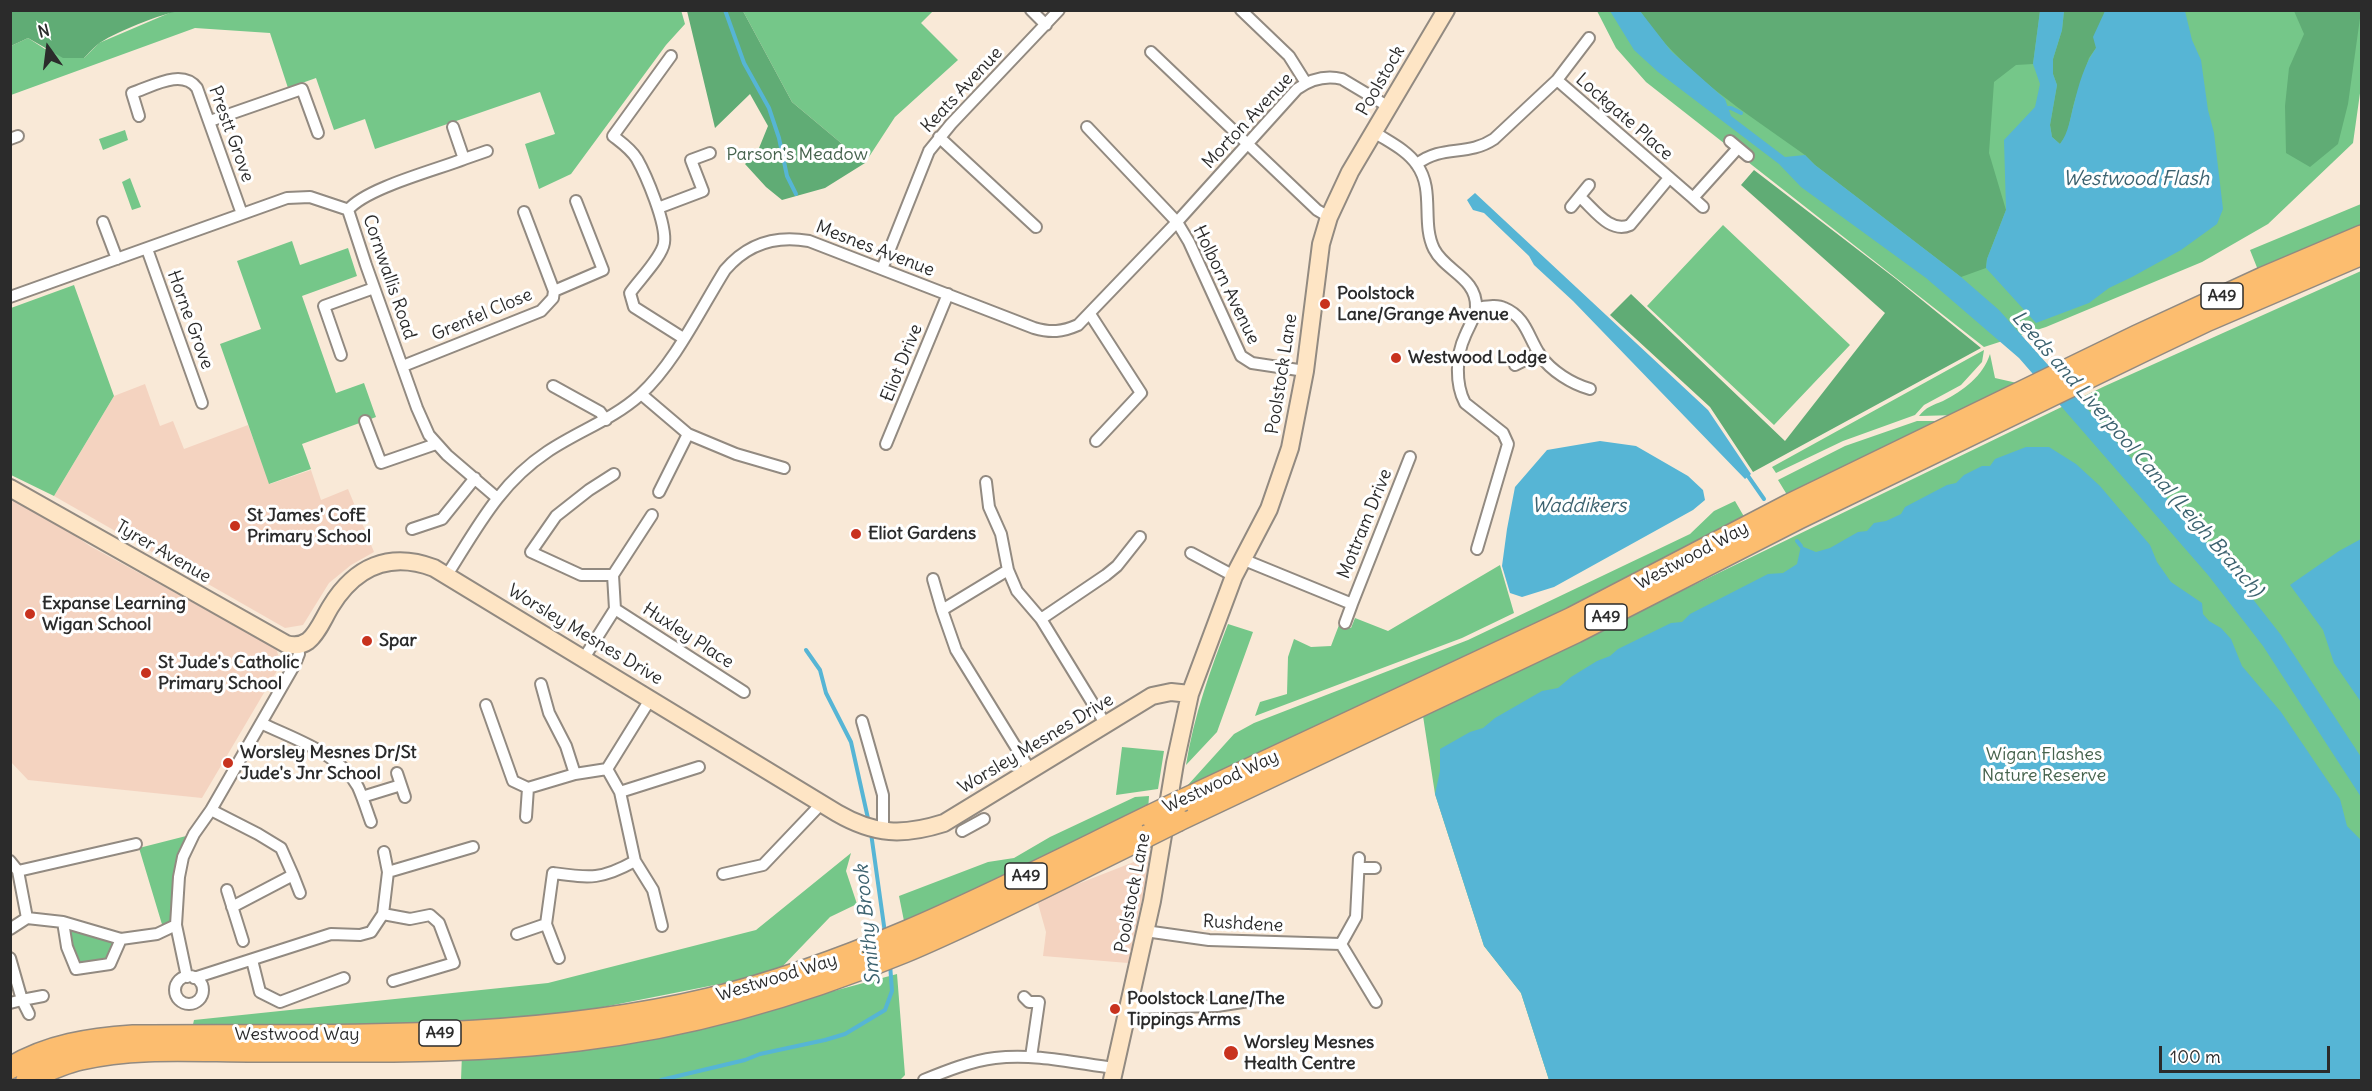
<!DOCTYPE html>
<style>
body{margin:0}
#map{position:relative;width:2372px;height:1091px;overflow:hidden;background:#f9e9d7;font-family:Delius,sans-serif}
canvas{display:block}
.frame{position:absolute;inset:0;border:12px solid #2b2b2b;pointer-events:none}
.north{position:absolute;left:18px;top:18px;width:60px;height:60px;-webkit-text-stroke:4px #fff;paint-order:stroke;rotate:346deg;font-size:16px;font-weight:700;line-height:24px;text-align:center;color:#2b2b2b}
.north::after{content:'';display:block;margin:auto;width:21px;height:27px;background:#2b2b2b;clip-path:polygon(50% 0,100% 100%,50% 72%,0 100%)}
.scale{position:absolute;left:2159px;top:1046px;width:171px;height:27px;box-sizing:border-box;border:3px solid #2b2b2b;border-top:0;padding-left:8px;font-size:18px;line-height:21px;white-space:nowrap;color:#2b2b2b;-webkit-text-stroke:4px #fff;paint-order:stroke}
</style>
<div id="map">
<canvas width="2372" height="1091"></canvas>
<div class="frame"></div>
<div class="north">N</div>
<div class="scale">100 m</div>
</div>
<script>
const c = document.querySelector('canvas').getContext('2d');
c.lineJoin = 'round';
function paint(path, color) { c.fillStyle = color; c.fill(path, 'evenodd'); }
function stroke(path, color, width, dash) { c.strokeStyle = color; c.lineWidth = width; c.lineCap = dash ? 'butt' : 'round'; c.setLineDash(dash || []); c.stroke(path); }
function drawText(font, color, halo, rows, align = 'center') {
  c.font = font + ' Delius,sans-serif'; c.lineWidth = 6; c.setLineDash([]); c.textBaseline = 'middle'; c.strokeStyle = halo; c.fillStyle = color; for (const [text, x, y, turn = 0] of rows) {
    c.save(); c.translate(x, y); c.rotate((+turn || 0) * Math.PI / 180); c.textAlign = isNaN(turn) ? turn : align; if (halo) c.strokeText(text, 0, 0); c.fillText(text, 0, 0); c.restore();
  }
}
paint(new Path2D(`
 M145,384L160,426L173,421L184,449L248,425L270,484L311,470L321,500L348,489L374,552L351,565L329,583L303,625L285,628L54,496L114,396Z
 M10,498L61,526L90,546L276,648L281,664L202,798L28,780L11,762Z
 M1149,856L1145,886L1128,963L1043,956L1046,932L1037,900Z`), '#f4d3c0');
paint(new Path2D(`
 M681,10L685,24L666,45L571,174L539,189L525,144L555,134L540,92L375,149L365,119L334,130L316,78L288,88L270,33L195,28L11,95V46L28,38L45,49L84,58L99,43L174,11Z
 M743,11H933L921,23L958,60L895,117L865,163L792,102Z
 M1597,11H2361V86L2353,143L2268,224L2202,262L2046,327L1984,347L1646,82L1616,48Z
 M125,130L128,140L103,150L99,139Z
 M130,178L141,207L132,210L122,182Z
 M2361,204V229L2258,270L2250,250Z
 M1723,225L1850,345L1774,425L1647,306Z
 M292,241L300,265L348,248L357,276L302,296L336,393L364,383L376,417L302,444L311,469L269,484L220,344L261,329L237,261Z
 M2361,271V1080H1549L1521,993L1484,946L1435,794L1423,716L2105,386Z
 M74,285L114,396L54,496L11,475V308Z
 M1984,350L1982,362L1961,385L1924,405L1915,415L1843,441L1776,473L1772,467Z
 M1990,354L1995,378L2017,383L1958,415L1919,416C1926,407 1933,405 1943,401C1963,391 1983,376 1990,354Z
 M1917,421H1946L1789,498L1778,480L1845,446Z
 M1735,501L1746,520L1566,609L1187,791V786L1234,734L1254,723L1468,640L1690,534L1714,511Z
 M1500,565L1514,613L1462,638L1255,716L1260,702L1287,694L1288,657L1294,639L1311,647L1331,646L1339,625L1351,628L1355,618L1388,631Z
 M1228,624L1253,632L1217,732L1186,765C1194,715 1210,671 1228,624Z
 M1122,747L1164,751L1158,789L1116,795Z
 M1149,796L1148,811L905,926L899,896L988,862L1014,858L1050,837L1135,797Z
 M194,834L178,884L176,925L164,931L139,848Z
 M851,853L846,871L857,904L830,917L779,970L755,977L558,1016L232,1033L192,1029L194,1020L548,983L756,930Z
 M63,922L121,939L110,964L76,969Z
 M897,974L905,1075L900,1080H461L462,1054L759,1011Z`), '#75c789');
paint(new Path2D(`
 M11,10H181V11C165,12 110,34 97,45C92,49 88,54 84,58H63L28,38L11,46Z
 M687,11H743L792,102L865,163L825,188L782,200L766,187L745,164L757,153L768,126L750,94L715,128Z
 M1640,11H2040L2033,64L2016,65L1994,82L1989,153L2006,210L1987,259L1986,268L1961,277L1815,165L1805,155C1745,112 1681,73 1640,11Z
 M2064,11H2105L2096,48L2089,58L2074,103L2067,134L2060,144L2052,137L2050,125L2057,85L2053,74V59L2062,30Z
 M2294,11H2361L2348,104L2338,144L2310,167L2286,153L2285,106L2289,68L2304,34Z
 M1754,170L1896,279L1981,348L1753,472L1710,407L1610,315L1631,294L1785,441L1885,313L1741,185Z`), '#60ac75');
paint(new Path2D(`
 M1610,11H1640L1671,51L1725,99L1731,116L1785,157L1805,155L1815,165L1961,277L1999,310L2223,561L2281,635L2361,757V797L2263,646L2208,575L2019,358L1926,278L1801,187L1779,164L1658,72L1634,50Z
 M2040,11H2064L2062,30L2053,59V74L2057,85L2050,125L2052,137L2060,144C2069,132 2070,118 2074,104C2079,84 2084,65 2096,48L2093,37L2105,11H2185L2192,40L2201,60L2208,110L2214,133L2223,209L2217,224L2181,250L2132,277L2109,288L2089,303L2036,323L1986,268L1987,259L2006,210L2004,140L2035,107L2040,84L2033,64Z
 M1475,193L1708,410L1751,474L1745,479L1573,301L1534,265L1529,256L1484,213L1473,210L1467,200Z
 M1600,441L1636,446L1688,476L1703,490L1705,500L1693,510L1554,587L1522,597L1510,593L1502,566L1507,529L1515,487L1547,450Z
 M2026,447H2049L2076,464L2100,486L2150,545L2157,562L2171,582L2202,603L2203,614L2209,621L2221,628L2231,639L2242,666L2281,712L2340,799L2347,826L2361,840V1080H1549L1521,993L1484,946L1435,794L1440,771V749L1470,732L1483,728L1495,718L1542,691L1558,688L1571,677L1597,661L1610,656L1618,649L1671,623L1682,622L1690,614L1768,574L1783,573L1797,564L1801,546L1816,552L1830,548L1858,532L1867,531L1874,523L1886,521L1901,514L1905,507L1947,485L1956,483L1964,475L1982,466H1990L1995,459Z
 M2361,539V702L2334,663L2323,630L2290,585L2339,551Z`), '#56b5d5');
stroke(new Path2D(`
 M725,10L744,63L769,108L779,138L787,176L796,194
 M1723,108H1731L1741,113
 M1748,476L1764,499
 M1797,541L1801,546
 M806,650L820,670L826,693L851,742L869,823
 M871,833L885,933
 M661,1080L745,1060L760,1054L825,1040L845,1034L885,1010L892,991L890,964`), '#56b5d5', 4);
const street = new Path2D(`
 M1031,10L1046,25
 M1241,10L1289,56L1306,83
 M1151,52L1317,210L1329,217
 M671,56L613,136C622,143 631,149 637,159C646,175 667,224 664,243C662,257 639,280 630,293L634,307L683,338
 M1557,80L1589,38
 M139,116L132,93C151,87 182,68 197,88L242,214
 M210,121L302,89L318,133
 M1087,127L1177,222L1189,242L1241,356L1252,363L1305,371
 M1374,132C1389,142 1407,150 1417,165C1435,190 1421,223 1434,249C1445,271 1477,278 1476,307C1475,318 1469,326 1465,336C1456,355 1455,384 1465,403L1503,433L1508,444L1477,549
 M939,137L1036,227
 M10,139L18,136
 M1730,141L1748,156
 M464,159L487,151
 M1417,164C1443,144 1467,157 1494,139L1557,80L1693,198L1738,148
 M1580,197C1594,209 1610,234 1630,225L1669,178
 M1693,198L1703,207
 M1571,207L1589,185
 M658,208L703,191L691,160L710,153
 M348,210C366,188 436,170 464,159L453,127
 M103,222L117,259
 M147,249L202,403
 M882,269L929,151L951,124L1059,10
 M554,291L603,270L576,201
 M10,297L287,198L310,197L346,209L348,210L366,265L417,408L429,435L447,455L496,497
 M1476,308C1484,307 1497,304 1504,308C1526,317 1528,337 1540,355C1551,371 1572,384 1590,389
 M1090,314L1141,393L1096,441
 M341,355L324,306L374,288
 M1515,365L1539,353
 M403,366L541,311L553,298L554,291L524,212
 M553,386L600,412L606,420
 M641,394L688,434L736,454L784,468
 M365,421L381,463L436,444
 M886,444L948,294
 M986,482L989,507L1001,534L1008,570L1017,591L1041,619L1106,725
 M659,492L688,434
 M412,529L442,519L475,478
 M1191,553L1234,576
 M1242,559L1352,604L1410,457
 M1008,570L942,610L956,650L1030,770
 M447,575C477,528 499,484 547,452C578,431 612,420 640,395C675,363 700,310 725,270C747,244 776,235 809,241L1034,328C1051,333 1062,332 1078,325L1177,222L1297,89C1311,79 1325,75 1342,79L1389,107
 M613,575H581L531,552L556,516L589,490L614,474
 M933,579L942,610
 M615,609L744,692
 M1041,619L1106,575L1117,566L1140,537
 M1345,623L1352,604
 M584,658L615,609L613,575L652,515
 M541,684L549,713L566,746L575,774
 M486,705L513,781L528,788L575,774L607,769L651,698
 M862,721L883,795V831
 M261,723C293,739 340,753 358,787C363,798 367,811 371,822
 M397,773L405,797
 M620,792L699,767
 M362,797L401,785
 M211,810L258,834L281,848L293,875L232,907
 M526,817L528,788
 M962,831L984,819
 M10,861L18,871L27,918
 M635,861L653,890L662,926
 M1359,868H1375
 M18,871L136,844
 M388,872L473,847
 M723,874L763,865L822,803
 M293,875L300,893
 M227,890L243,941
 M383,914L410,919L430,915L439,923L454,963L393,981
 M63,922L67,947L76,969L110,964L121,939
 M546,924L559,958
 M10,929L27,918L63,922L121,939L157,934L176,925
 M1145,931L1209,940L1341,944L1356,917L1359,858
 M517,934L546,924L553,873C590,878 601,880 635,861L620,792L607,769
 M1341,944L1376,1002
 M10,958L22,1000L10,1003
 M252,960L260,992L280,1002L344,978
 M175 990a14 14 0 1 1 28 0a14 14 0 1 1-28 0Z
 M187,977L176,925L179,877L183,857L194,834L211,810L295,664L299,654L298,645
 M194,978L331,934L360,935L371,932L383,914L388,872L384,852
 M1024,997L1029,1002H1039L1031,1057
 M1129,1008L1217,1006L1249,1001
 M29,1014L22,1000L43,996
 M924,1080C946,1071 971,1061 995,1058C1034,1053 1075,1063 1114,1068`);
const secondary = new Path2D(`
 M10,488L286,644C293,646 301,646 308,641C318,633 324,617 331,606C355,567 389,551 434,568L837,813C875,835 903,836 944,823L1152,696L1171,692L1190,694
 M1112,1080L1152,901L1175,763L1190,694L1234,576L1269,509L1290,448L1305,371L1321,244L1329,217L1350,172L1446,10`);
const highway = new Path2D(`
 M1183,800L1572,618L1789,505L2137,336L2263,278L2362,236
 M1179,820L1576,632L1799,518L2143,351L2208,320L2362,254
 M10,1068C48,1045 90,1039 133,1036C325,1034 520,1044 709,999C865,961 1006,886 1150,816
 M27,1080C44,1072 62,1063 81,1059C141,1045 207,1052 268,1051C371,1051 475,1053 578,1040C690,1027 800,995 904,952C987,917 1067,875 1147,836`);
stroke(street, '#928a81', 14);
stroke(secondary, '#928a81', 20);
stroke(highway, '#928a81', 24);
stroke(street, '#fff', 10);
stroke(secondary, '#fee5c5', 16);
stroke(highway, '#fcbd6f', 21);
const highwayBridge = new Path2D(`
 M1150,816L1183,800
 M1147,836L1179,820`);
stroke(highwayBridge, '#928a81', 24, []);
stroke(highwayBridge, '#fcbd6f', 21);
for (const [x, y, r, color] of [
 [1325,304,6,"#c8321e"],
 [1396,358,6,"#c8321e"],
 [235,526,6,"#c8321e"],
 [856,534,6,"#c8321e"],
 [30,614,6,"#c8321e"],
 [367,641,6,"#c8321e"],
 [146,673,6,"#c8321e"],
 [228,763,6,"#c8321e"],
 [1115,1009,6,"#c8321e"],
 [1231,1053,8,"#c8321e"]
]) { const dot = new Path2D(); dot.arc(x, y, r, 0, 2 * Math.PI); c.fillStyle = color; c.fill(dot); stroke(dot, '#fff', 2); }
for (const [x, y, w] of [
 [2222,296,42],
 [1606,617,42],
 [1026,876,42],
 [440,1033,42]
]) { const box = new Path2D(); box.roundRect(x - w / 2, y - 13, w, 26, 4.5); c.fillStyle = '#fff'; c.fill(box); stroke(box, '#2b2b2b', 1.5); }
drawText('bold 16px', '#2b2b2b', null, [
 ["A49",2222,296],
 ["A49",1606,617],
 ["A49",1026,876],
 ["A49",440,1033]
]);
drawText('18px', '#2b2b2b', '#fff', [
 ["Poolstock",1381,81,-60],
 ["Keats Avenue",962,90,-47],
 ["Lockgate Place",1624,117,41],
 ["Morton Avenue",1248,121,-47],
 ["Prestt Grove",231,134,70],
 ["Mesnes Avenue",875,249,21],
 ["Cornwallis Road",389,277,71],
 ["Holborn Avenue",1226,285,64],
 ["Grenfel Close",482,315,-23],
 ["Horne Grove",190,320,70],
 ["Eliot Drive",902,363,-68],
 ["Poolstock Lane",1282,374,-81],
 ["Mottram Drive",1365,524,-68],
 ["Tyrer Avenue",163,552,30],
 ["Westwood Way",1692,556,-28],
 ["Worsley Mesnes Drive",585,635,31],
 ["Huxley Place",688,636,33],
 ["Worsley Mesnes Drive",1036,744,-31],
 ["Westwood Way",1221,782,-25],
 ["Poolstock Lane",1133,893,-79],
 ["Rushdene",1243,924,3],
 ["Westwood Way",777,978,-17],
 ["Westwood Way",297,1035]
]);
drawText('18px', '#45624c', '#fff', [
 ["Parson's Meadow",797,155],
 ["Wigan Flashes",2044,755],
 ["Nature Reserve",2044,776]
]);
drawText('bold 18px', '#2b2b2b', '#fff', [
 ["Poolstock",1337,294],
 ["Lane/Grange Avenue",1337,315],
 ["Westwood Lodge",1408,358],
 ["St James' CofE",247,516],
 ["Primary School",247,537],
 ["Eliot Gardens",868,534],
 ["Expanse Learning",42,604],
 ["Wigan School",42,625],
 ["Spar",379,641],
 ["St Jude's Catholic",158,663],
 ["Primary School",158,684],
 ["Worsley Mesnes Dr/St",240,753],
 ["Jude's Jnr School",240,774],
 ["Poolstock Lane/The",1127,999],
 ["Tippings Arms",1127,1020],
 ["Worsley Mesnes",1244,1043],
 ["Health Centre",1244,1064]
], 'left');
drawText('italic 20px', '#3c626f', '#fff', [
 ["Westwood Flash",2136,179],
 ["Leeds and Liverpool Canal (Leigh Branch)",2137,454,49],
 ["Waddikers",1579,506],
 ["Smithy Brook",868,925,-96]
]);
</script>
